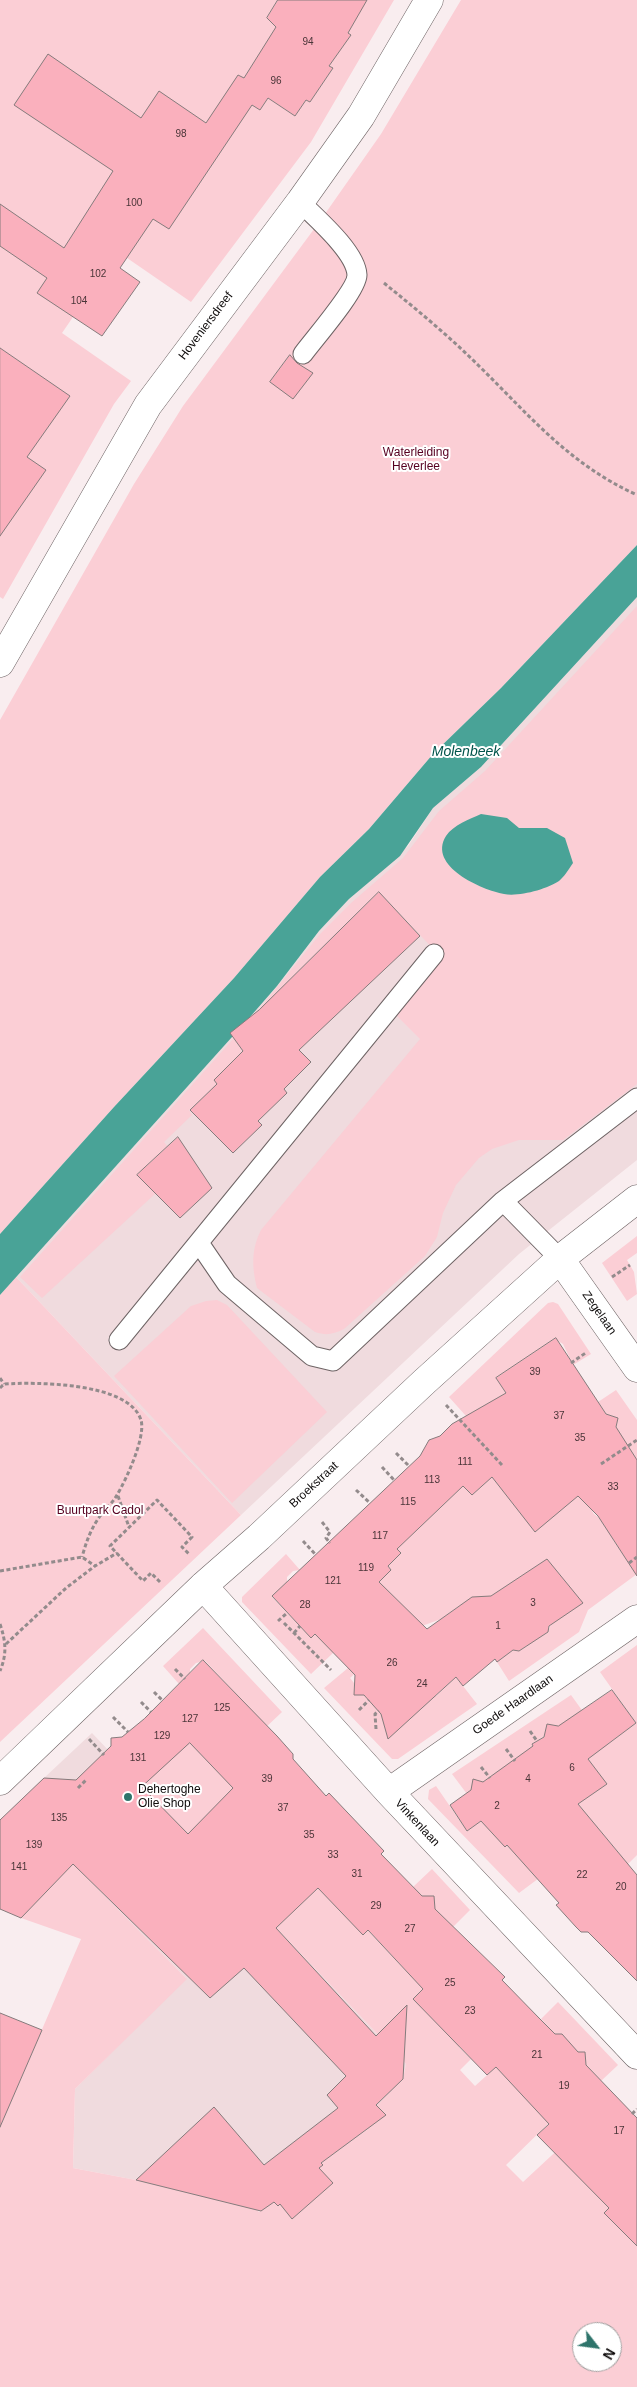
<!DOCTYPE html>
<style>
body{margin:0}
#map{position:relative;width:637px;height:2387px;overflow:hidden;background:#f9edef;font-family:Helvetica,sans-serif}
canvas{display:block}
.north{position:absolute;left:572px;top:2322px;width:50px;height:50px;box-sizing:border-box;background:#fff;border:1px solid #9f9e9e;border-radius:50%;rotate:120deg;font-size:14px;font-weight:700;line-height:20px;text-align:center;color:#0f0c0c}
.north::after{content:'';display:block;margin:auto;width:18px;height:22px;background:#2e746b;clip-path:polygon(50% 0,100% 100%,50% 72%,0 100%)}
</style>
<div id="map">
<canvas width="637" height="2387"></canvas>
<div class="north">N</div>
</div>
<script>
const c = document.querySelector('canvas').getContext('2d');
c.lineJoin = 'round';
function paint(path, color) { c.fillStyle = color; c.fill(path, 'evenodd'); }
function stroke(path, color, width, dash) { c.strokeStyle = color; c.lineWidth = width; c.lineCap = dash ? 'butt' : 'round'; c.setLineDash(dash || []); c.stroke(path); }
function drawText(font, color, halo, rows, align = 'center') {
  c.font = font + ' Helvetica,sans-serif'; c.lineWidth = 4; c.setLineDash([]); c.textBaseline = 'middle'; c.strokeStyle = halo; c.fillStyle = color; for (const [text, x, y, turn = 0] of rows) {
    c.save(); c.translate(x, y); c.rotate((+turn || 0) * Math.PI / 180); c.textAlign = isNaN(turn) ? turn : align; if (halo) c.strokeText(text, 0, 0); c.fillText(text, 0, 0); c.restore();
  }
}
paint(new Path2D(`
 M637,597V1160L519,1254L241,1515L16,1277L277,986L319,931L349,899L408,846L433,808L481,767Z
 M92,1733L406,2064L403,2079L368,2129L322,2163L323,2165L320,2168L333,2183L292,2219L136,2180L73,2168L75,2089L186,1978L70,1862L44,1778Z`), '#f0dbde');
paint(new Path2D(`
 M0,0H278L267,18L278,29L244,78L229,89L260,110L268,98L295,116L306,100L310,102L333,68L329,66L350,35L301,0H394L311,142L191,302L82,227L73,317L62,333L131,381L114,404L3,599L0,597V391L69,396L3,350L0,354Z
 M461,0H637V545L501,688L433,754L369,829L320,877L234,978L114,1107L0,1234V720L134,484L183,406L320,221L381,134Z
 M637,606V1084L563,1140H519L492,1149L479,1158L456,1185L443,1213L437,1237L425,1256L344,1329C333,1334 327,1336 315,1332L257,1288C252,1267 251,1250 261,1230L420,1039L392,1011L441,957L379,892L258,1011L267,1021L240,1047L242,1052L214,1080L217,1084L189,1110L192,1115L164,1142L168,1147L156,1193L42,1298L20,1277L252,1018L321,933L351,903L403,858L439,811L485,771Z
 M637,1236V1253L627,1260L634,1272L637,1294L627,1301L602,1263Z
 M16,1277L241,1515L0,1742V1295Z
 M217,1300L227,1305L327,1412L232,1503L114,1376L191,1306L206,1301Z
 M553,1302L558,1304L591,1354L573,1365L563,1344L555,1339L496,1378L506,1393L616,1429L617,1423L612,1416L606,1414L598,1402L616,1390L637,1420V1460L588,1504L594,1514L621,1534L613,1540L637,1574L588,1610L579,1632L509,1681L497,1662L513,1650L519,1651L527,1646L528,1641L534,1636L540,1637L548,1632L566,1583L554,1568L541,1563L492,1596L459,1606L441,1619L411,1630L387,1644L350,1678L354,1683V1688L360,1695L436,1696L456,1677L477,1704L398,1759H392L324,1688L372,1648L355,1632L311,1674L242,1602V1597L286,1554L300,1570L293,1571L287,1577V1582L272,1597L311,1638L379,1582L391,1570L388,1566L392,1544L437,1510L463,1486L472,1495L507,1462L449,1397L548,1303Z
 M203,1628L282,1712L244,1748L303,1880L314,1892L324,1884L406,1971L431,1974L421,1991L463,2043L459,2047L471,2059L460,2070L475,2086L496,2067L555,2117L506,2165L523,2182L565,2143L609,2208L604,2213L627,2236L637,2226V2387H0V2086L15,2092L81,1939L21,1918L69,1860L187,1979L75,2089L73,2168L136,2180L256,2209L259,2212L274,2202L277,2205L280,2204L292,2219L332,2183L319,2168L323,2165L321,2163L368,2129L364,2119L403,2079L406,2064L142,1787L190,1743L237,1695L205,1661L196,1663L190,1669V1674L179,1684L163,1666ZM582,2332H612V2362H582Z
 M637,1645V1855L623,1869L619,1853L601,1832L519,1893L428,1799L429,1790L436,1786L467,1831L484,1819L505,1847C538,1824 574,1807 607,1784L544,1736L532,1744L534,1748L467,1794L452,1774L571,1695L607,1745L636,1723L600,1672Z
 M432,1869L470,1910L452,1928L413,1887Z
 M558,2002L618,2065L601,2081L586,2065V2059L580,2052L573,2053L541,2019Z`), '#fbced5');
paint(new Path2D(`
 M637,545V597L481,767L433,808L400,856L349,899L319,931L277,986L250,1017L0,1295V1234L114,1107L234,978L320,877L369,829L433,754L501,688Z
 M481,814L507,818L519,828H547L565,838L573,863C569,869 564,877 559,881C547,889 519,897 504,894C482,890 427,866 446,836C453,825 470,819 481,814Z`), '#49a397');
const building = new Path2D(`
 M278,0H367L348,33L351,35L329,66L333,68L310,102L306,100L295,116L268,98L260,110L252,105L169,229L153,219L120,268L140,282L102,336L37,293L47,278L0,246V204L64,248L113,171L14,105L48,54L141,118L159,91L206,123L238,75L244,78L276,27L267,18Z
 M0,348L70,396L27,457L46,470L0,536Z
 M290,355L297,363L313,373L293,399L270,382Z
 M379,892L420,936L299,1050L311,1062L284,1089L287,1093L258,1121L262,1125L233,1153L190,1110L217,1084L214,1080L243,1051L230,1033L259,1010Z
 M178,1137L212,1188L180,1218L137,1175Z
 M556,1338L606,1414L618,1418L616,1427L637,1460V1576L598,1516L578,1496L535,1532L492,1477L472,1495L463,1486L397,1549L401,1553L388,1566L391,1570L379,1582L427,1629L472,1597L491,1596L547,1559L583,1603L549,1626L548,1632L519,1651L513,1650L497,1662L495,1659L463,1686L456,1677L388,1739L381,1714L364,1695H354L355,1675L315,1634L311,1638L272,1596L420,1456L429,1440L440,1436L452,1424L506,1393L496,1378Z
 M203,1660L277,1736L293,1754V1759L326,1796L329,1793L384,1851L381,1854L422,1896H434L435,1909L505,1977L502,1980L540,2019L555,2034H562L578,2052H585L586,2065L637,2118V2246L604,2213L609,2208L537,2135L549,2124L496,2067L487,2075L413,1999L423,1989L368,1930L363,1935L318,1888L276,1928L376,2036L407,2005L403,2079L376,2105L386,2115L321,2163L323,2165L319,2168L333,2183L292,2219L280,2204L278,2206L274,2202L261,2211L136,2180L214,2107L264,2165L338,2108L327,2095L346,2076L244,1968L210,1998L73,1864L21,1918L0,1909V1820L44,1778L76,1780L111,1746V1738L122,1737L144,1719ZM190,1743L233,1788L188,1834L142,1787Z
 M612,1690L636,1723L588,1759L607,1784L578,1804L637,1875V1981L588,1932H581L576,1927L556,1905L559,1903L507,1845L505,1847L481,1821L467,1831L450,1805L471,1790L473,1779L483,1782L533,1746L532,1744L544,1737L547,1724L558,1726Z
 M0,2013L42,2030L0,2127Z`);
paint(building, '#fab0bd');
stroke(building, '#857b7c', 1);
const service = new Path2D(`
 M300,202C316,218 356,252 357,275C357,290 314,339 303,354
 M503,1201L560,1259
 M199,1243L227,1284L312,1356L333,1361L503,1201L637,1098
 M119,1340L434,954`);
const minor = new Path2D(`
 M0,663L148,405L300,202L361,116L429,0
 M560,1259L637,1368
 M203,1586L389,1792L637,2055
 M0,1781L203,1586L259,1537L424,1382L560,1259L637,1199
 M389,1792L637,1619`);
stroke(service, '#6d6364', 21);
stroke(minor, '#6d6364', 29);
stroke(new Path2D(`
 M384,283C416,309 449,336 479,366C531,417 569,464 637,495
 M612,1277L630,1265
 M571,1363L587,1352
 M0,1378L4,1384
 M0,1388L4,1384C36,1382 129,1382 141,1420C146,1437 126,1480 117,1495C112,1504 104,1510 98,1519C90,1531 86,1543 82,1557
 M446,1405L502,1465
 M396,1453L409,1466
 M601,1464L637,1440
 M382,1467L394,1480
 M356,1490L370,1503
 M118,1496L129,1527
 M322,1522L330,1532L326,1538L330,1543
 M303,1541L316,1555
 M629,1563L637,1557
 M0,1571L82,1557L95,1566L117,1553
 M160,1582L151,1573L143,1581L110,1546L157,1500L192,1537L182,1547L189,1554
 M278,1621L287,1613
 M284,1623L331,1670
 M0,1624C6,1642 7,1654 0,1671
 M294,1633L300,1626
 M6,1644L66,1588L95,1566
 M175,1669L185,1679
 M154,1692L163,1701
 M141,1702L151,1712
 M359,1710L369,1700
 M113,1717L128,1732
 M376,1729L375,1714L379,1711
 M530,1731L537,1741
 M89,1739L104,1755
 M506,1749L515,1761
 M481,1767L490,1778
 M78,1788L87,1779
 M632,2114L637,2109`), '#938b8c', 3, [4, 2.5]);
stroke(service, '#fff', 19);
stroke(minor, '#fff', 28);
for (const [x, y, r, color] of [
 [128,1797,5,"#2e746b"]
]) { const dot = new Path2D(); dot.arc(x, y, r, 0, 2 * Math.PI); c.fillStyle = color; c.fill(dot); stroke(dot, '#fff', 2); }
drawText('10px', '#4a3538', null, [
 ["94",308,42],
 ["96",276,81],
 ["98",181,134],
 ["100",134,203],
 ["102",98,274],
 ["104",79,301],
 ["39",535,1372],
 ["37",559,1416],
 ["35",580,1438],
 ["111",465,1462],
 ["113",432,1480],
 ["33",613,1487],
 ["115",408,1502],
 ["117",380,1536],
 ["119",366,1568],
 ["121",333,1581],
 ["3",533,1603],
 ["28",305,1605],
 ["1",498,1626],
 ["26",392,1663],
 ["24",422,1684],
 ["125",222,1708],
 ["127",190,1719],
 ["129",162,1736],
 ["131",138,1758],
 ["6",572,1768],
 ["39",267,1779],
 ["4",528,1779],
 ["2",497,1806],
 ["37",283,1808],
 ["135",59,1818],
 ["35",309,1835],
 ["139",34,1845],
 ["33",333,1855],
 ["141",19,1867],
 ["31",357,1874],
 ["22",582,1875],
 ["20",621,1887],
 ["29",376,1906],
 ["27",410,1929],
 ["25",450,1983],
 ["23",470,2011],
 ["21",537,2055],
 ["19",564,2086],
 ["17",619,2131]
]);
drawText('12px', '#0f0c0c', '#fff', [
 ["Hoveniersdreef",206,326,-53],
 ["Zegelaan",599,1313,55],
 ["Broekstraat",314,1485,-43],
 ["Goede Haardlaan",513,1705,-35],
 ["Vinkenlaan",417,1823,47]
]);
drawText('12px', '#560020', '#fff', [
 ["Waterleiding",416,453],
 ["Heverlee",416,467],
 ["Buurtpark Cadol",100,1511]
]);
drawText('12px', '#0f0c0c', '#fff', [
 ["Dehertoghe",138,1790],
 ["Olie Shop",138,1804]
], 'left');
drawText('italic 14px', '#01544b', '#fff', [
 ["Molenbeek",466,752]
]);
</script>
